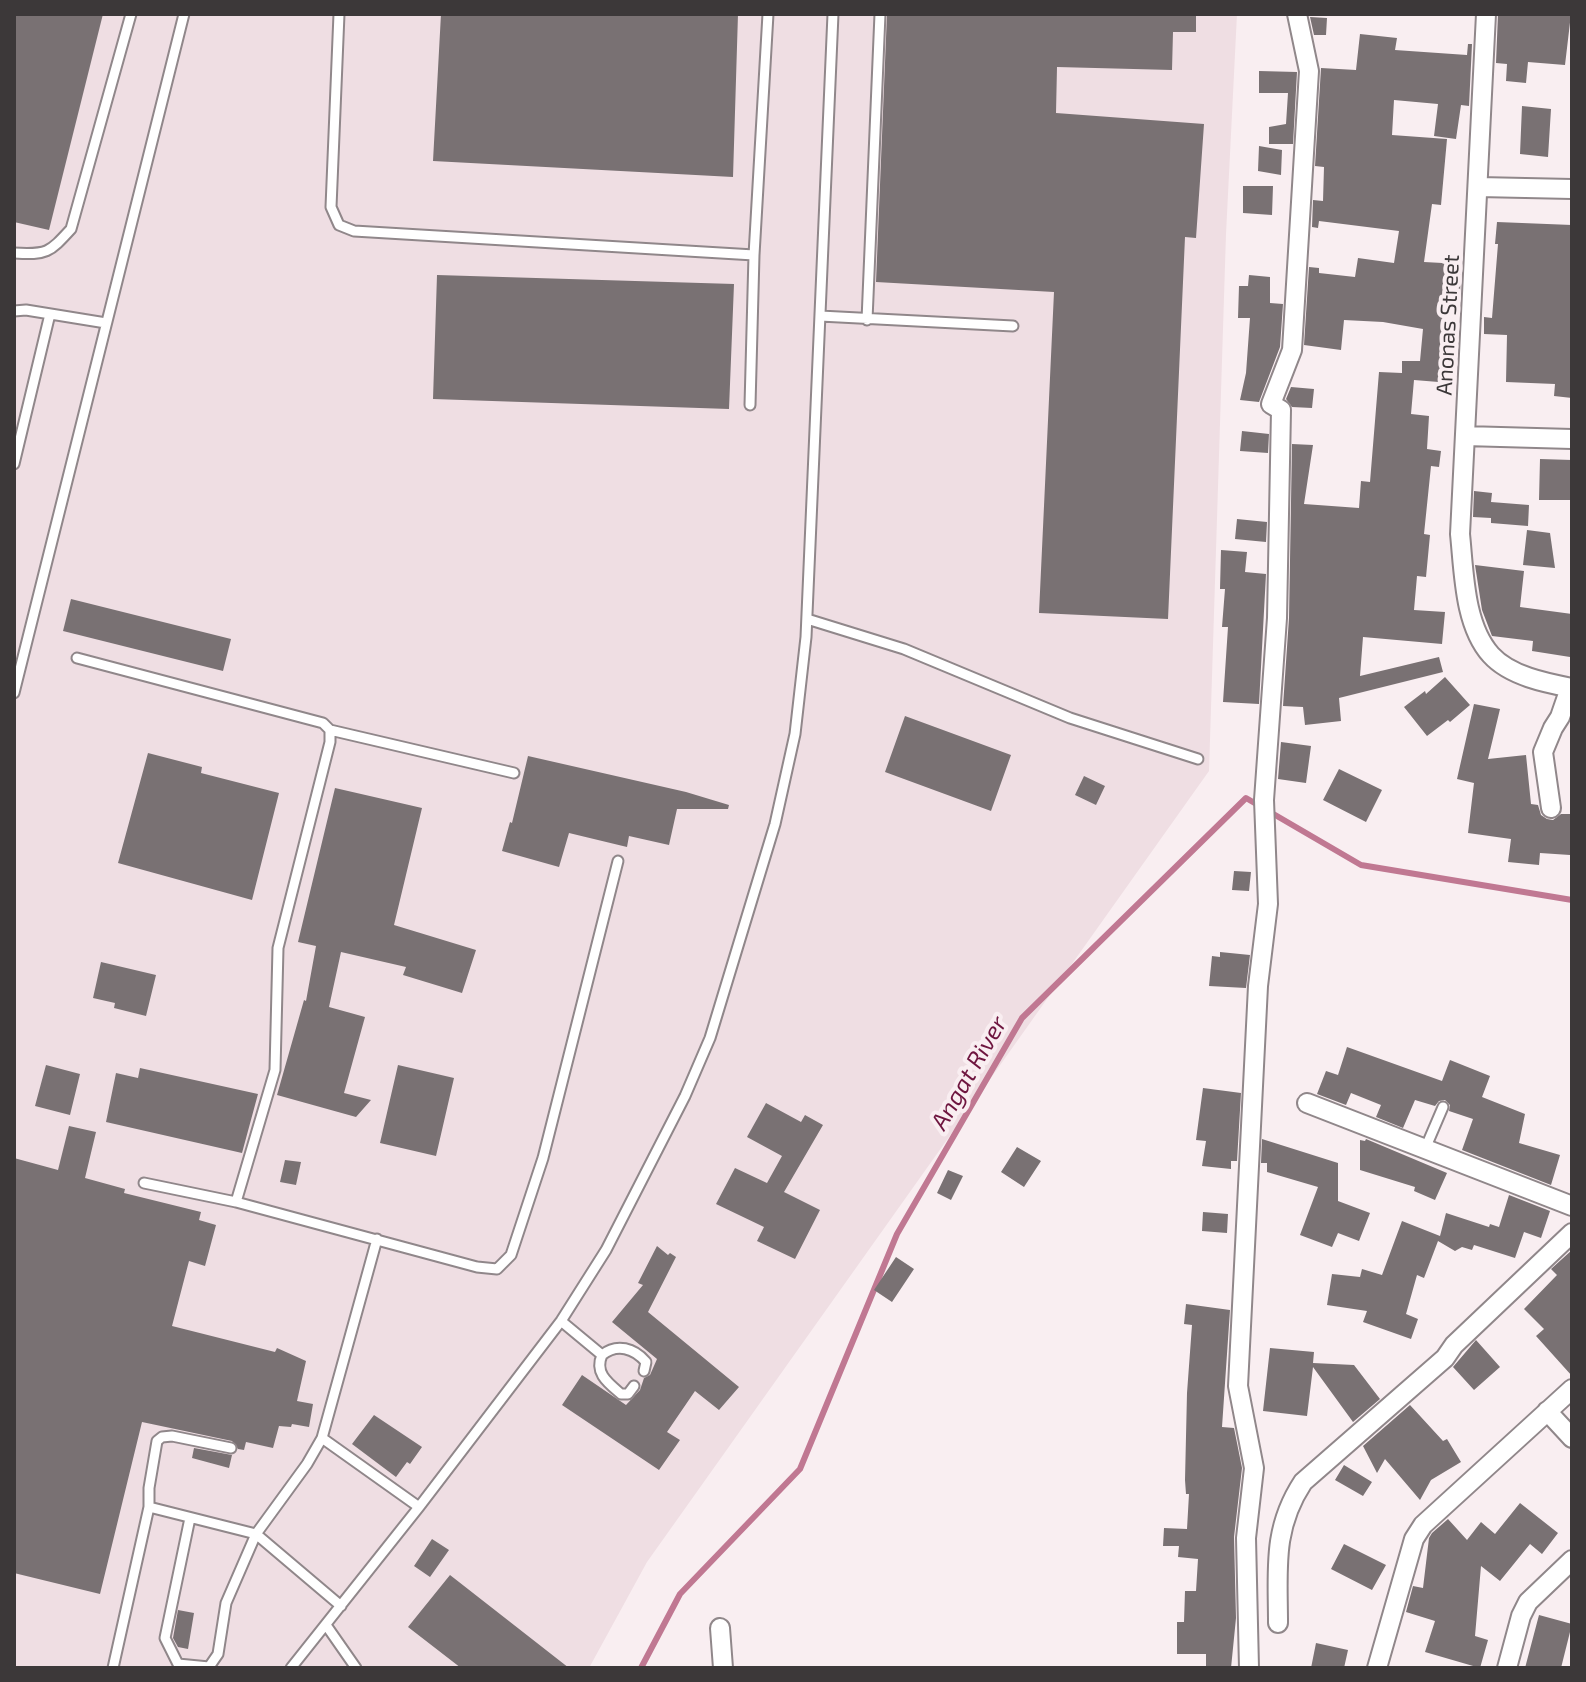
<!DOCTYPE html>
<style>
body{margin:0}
#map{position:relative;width:1586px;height:1682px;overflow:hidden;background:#f9eef1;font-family:"Exo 2",sans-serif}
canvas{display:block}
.frame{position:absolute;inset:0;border:16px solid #3c3839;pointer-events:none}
</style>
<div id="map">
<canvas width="1586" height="1682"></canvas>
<div class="frame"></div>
</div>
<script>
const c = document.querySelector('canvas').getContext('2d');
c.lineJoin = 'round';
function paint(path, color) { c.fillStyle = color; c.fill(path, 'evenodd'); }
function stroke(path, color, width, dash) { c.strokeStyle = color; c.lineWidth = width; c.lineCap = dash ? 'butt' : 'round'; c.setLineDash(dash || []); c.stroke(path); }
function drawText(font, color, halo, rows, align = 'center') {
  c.font = font + ' "Exo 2",sans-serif'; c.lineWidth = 8; c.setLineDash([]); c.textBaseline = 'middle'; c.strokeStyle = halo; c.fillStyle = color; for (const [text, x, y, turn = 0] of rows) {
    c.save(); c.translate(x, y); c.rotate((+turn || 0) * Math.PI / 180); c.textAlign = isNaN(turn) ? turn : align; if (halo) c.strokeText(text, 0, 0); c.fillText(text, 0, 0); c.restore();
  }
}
paint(new Path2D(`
 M14,14H1237L1226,234L1209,771L647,1562L589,1668H14Z`), '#efdee3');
stroke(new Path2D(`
 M641,1668L680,1594L800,1469L897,1234L1022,1018L1246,798L1361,865L1572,900`), '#c07892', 6);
paint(new Path2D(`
 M14,14H103L49,230L14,222Z
 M441,14H738L733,177L433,161Z
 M887,14H1196V32H1173L1172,70L1057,67L1056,113L1204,124L1196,238L1185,237L1168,619L1039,613L1054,292L876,282Z
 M1498,14H1571L1565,65L1528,62L1526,83L1506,81L1507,64L1496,63Z
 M1310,17L1327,18L1326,35H1314Z
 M1360,34L1397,38L1395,50L1467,55L1468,44H1472L1469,106L1461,105L1456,139L1434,136L1438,104L1394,100L1392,135L1447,139L1441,205L1432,204L1424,262L1461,264L1460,296L1447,295L1443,360L1453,361L1451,383L1414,380L1411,414L1429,416L1427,449L1441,451L1439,467L1431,466L1424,534L1430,535L1426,577L1417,576L1414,610L1445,612L1442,644L1363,637L1360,676L1439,657L1443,672L1339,698L1341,721L1305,725L1303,707L1283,706L1289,618L1292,444L1313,445L1304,504L1359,508L1361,481L1370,482L1379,372L1402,373V361H1420L1423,329L1383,322L1344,320L1341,350L1304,345L1309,267L1319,268V273L1355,277L1358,258L1394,263L1399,231L1319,221L1318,228L1312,227L1313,200L1323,201L1324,167L1315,166L1321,68L1356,70Z
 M1259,71L1297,72L1293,144H1269V127L1286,124L1288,93H1259Z
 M1522,106L1551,109L1548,157L1520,154Z
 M1259,146L1282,150L1281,175L1258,171Z
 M1243,186H1273L1272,215L1243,213Z
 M1497,222L1572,225V398L1554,396L1555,384L1506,382L1507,335L1484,334V317L1492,318L1498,244H1495Z
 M437,275L734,284L729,409L433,399Z
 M1249,275L1270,277V303L1283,304L1280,347L1259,402L1240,400L1246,373L1250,318H1238L1239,286H1248Z
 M1291,387L1314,389L1312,408L1292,407L1286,399Z
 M1242,431L1269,434L1268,453L1240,451Z
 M1540,459L1572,460V500H1539Z
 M1474,491L1492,493L1491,502L1529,505L1528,526L1491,523V518L1473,517Z
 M1237,519L1267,522L1266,542L1235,539Z
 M1527,530L1550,533L1555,568L1523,565Z
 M1221,550L1247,552L1245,572L1266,574L1259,704L1223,702L1228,627H1222L1225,589H1220Z
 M1475,565L1524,571L1520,607L1572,614L1570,657L1532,651L1533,641L1492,636L1482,610Z
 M71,599L231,639L223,671L63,631Z
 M1445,677L1470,705L1450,722L1448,720L1427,736L1404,707L1425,691L1426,694Z
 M1474,704L1500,709L1488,759L1526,755L1531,804L1538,805L1541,815L1547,819L1553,820L1561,814H1572L1570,855L1540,853L1539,865L1508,862L1511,839L1468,833L1474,783L1457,779Z
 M905,716L1011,755L991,811L885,772Z
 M1281,742L1311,746L1306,783L1278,779Z
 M148,753L202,767L201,773L279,793L252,900L118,863Z
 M528,756L686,792L729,805L728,809H677L669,845L629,836L627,847L569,833L559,867L502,851L510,822L512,823Z
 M1339,769L1382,790L1366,822L1323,800Z
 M1084,776L1105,786L1096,805L1075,795Z
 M335,788L422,808L394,925L476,950L462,993L403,975L406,967L341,952L329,1007L365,1017L344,1093L371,1100L356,1117L277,1095L304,1000L306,1001L316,946L298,942Z
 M1234,871L1251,872L1249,891L1232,890Z
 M1220,952L1250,955L1246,988L1209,986L1212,956L1220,957Z
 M101,962L156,975L146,1016L114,1008L115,1003L93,998Z
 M1347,1047L1442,1081L1450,1060L1490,1076L1482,1097L1525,1114L1519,1143L1560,1155L1551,1185L1462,1150L1473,1119L1449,1111L1450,1105L1445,1100L1439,1101L1435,1106L1415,1100L1403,1128L1376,1117L1381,1105L1351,1093L1346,1105L1317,1094L1326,1071L1338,1075Z
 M46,1065L80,1074L70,1115L35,1106Z
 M398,1065L454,1078L436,1156L380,1143Z
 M140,1068L258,1094L242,1153L106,1122L116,1073L138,1078Z
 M1203,1088L1241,1093L1237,1161H1231V1169L1202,1166L1206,1141L1196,1140Z
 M766,1103L801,1122L805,1115L823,1125L784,1192L820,1210L795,1259L757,1241L764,1227L716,1204L735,1168L767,1183L782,1156L747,1137Z
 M69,1126L96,1132L85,1178L125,1189L124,1193L201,1212L199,1220L216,1225L205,1266L189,1261L172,1326L275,1352L277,1348L306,1361L297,1401L313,1404L309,1427L292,1424L291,1427L279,1426L273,1448L246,1442L244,1450L238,1449L232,1441L142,1422L100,1594L14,1573V1158L58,1170Z
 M1262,1139L1338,1163V1201L1370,1213L1359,1241L1338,1233L1332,1247L1300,1235L1318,1187L1267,1172V1163H1261Z
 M1366,1139L1447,1173L1435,1200L1414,1191L1415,1187L1360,1170V1140L1365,1141Z
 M1017,1147L1041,1161L1024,1187L1001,1172Z
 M285,1160L301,1162L296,1185L280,1182Z
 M948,1170L963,1176L951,1200L937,1193Z
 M1509,1195L1550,1211L1541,1238L1524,1232L1515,1258L1474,1245L1472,1250L1462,1247L1455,1251L1438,1241L1424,1278L1417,1275L1406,1314L1418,1319L1411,1339L1363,1322L1367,1311L1327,1305L1332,1274L1360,1277L1362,1269L1382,1275L1402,1221L1440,1236L1446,1213L1489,1227L1490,1224L1499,1227Z
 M1203,1212L1228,1214L1227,1233L1202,1231Z
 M657,1246L668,1255L670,1253L676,1257L648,1312L739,1387L719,1410L695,1391L667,1432L680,1440L659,1470L562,1405L582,1375L626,1405L640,1390L644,1378L650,1375L657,1359L612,1322L643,1285L638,1283Z
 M1572,1250V1376L1536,1336L1544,1329L1524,1309L1557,1275L1551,1269Z
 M896,1257L914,1269L892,1302L874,1290Z
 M1186,1304L1230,1310L1222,1427L1234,1428L1242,1468L1234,1537L1236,1618L1231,1668L1206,1667V1654H1177V1622H1184L1185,1591H1196L1198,1559L1178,1557L1179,1546H1163L1164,1528L1187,1529L1189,1494H1186L1185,1480L1187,1393L1192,1325L1184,1324Z
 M1476,1340L1500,1367L1474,1390L1453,1367Z
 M1270,1348L1314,1352L1313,1363L1354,1365L1380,1399L1353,1422L1313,1367L1307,1416L1263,1411Z
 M1410,1405L1443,1441L1447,1439L1461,1462L1431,1480L1420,1500L1385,1459L1377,1473L1363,1446Z
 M374,1415L422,1447L410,1464L407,1462L396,1477L352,1444Z
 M194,1448L232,1455L229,1468L192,1458Z
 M1344,1465L1372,1482L1363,1496L1335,1480Z
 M1520,1503L1558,1533L1542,1554L1530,1544L1500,1581L1481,1566L1475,1636L1488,1640L1480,1668L1425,1652L1435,1621L1406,1612L1413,1586L1423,1588L1429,1538L1432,1533L1448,1519L1467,1540L1481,1522L1495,1534Z
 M432,1539L449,1550L430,1577L414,1566Z
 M1344,1544L1386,1565L1372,1590L1331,1569Z
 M450,1575L569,1668H461L408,1627Z
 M178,1610L194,1613L188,1649L178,1647L173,1638Z
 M1539,1615L1572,1624L1561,1668H1525Z
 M1316,1643L1348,1650L1344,1668H1311Z`), '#797173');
const service = new Path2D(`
 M339,14L331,207L339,225L354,231L754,255
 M14,253C47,255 49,253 71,229L131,14
 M14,311L26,310L106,323
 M820,316L1013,326
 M867,320L880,14
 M750,405L754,255L768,14
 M14,464L50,314
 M807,619L904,649L1070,718L1198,759
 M77,658L323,723L330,730V742L278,948L275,1070L236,1202
 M14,693L184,14
 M330,730L514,773
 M1425,1149L1443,1107
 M144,1183L236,1202L477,1267L497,1269L511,1255L543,1158L618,861
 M561,1321L602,1355
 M634,1386L628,1394H621C608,1383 594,1373 602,1355C617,1343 634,1348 646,1362L644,1371
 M322,1438L419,1507
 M149,1507V1488L157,1441L162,1437L172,1436L231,1448
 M190,1518L165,1638L178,1664L209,1667L218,1654L226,1603L256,1534L341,1606
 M326,1625L356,1668
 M113,1668L149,1507L256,1534L307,1464L322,1438L377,1239
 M291,1668L419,1507L561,1321L606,1250L685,1096L710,1038L775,824L795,734L806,637L833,14`);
const minor = new Path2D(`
 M1486,14L1460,534C1464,572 1464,625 1491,655C1510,676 1546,683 1572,688
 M1479,187L1572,189
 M1465,436L1572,439
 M1551,808L1543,752L1553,728L1560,717L1570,688
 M1307,1103L1572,1206
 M1547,1411L1572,1438
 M1278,1623C1278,1570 1272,1529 1303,1482L1445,1358L1454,1345L1572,1233
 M720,1628L723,1668
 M1249,1668L1246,1538L1254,1468L1238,1386L1258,986L1268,904L1264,800L1277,618L1281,410L1271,404L1292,350L1309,71L1297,14
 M1377,1668L1414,1539L1423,1525L1572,1389
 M1507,1668L1521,1616L1528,1602L1572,1560`);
stroke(service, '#90878a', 13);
stroke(minor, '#90878a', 22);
stroke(service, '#fff', 9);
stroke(minor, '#fff', 18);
drawText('22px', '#3c3839', '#f9eef1', [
 ["Anonas Street",1448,325,-87]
]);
drawText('italic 24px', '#6e153f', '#f9eef1', [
 ["Angat River",969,1073,-60]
]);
</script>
